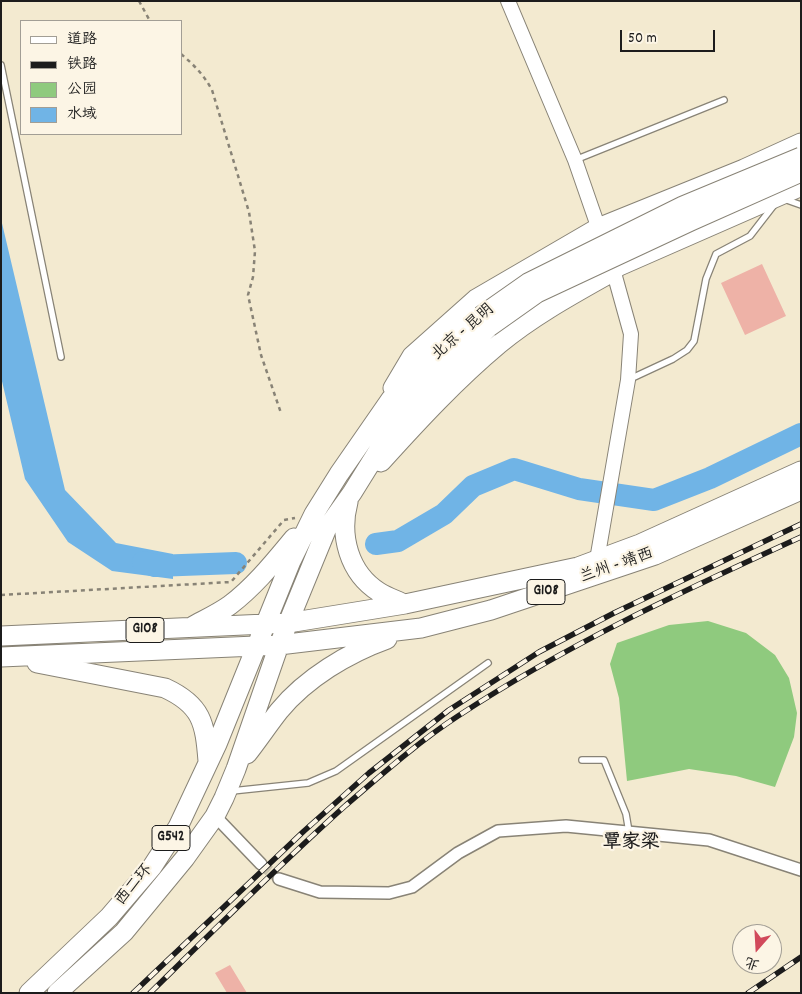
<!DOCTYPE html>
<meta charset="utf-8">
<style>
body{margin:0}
#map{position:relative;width:802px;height:994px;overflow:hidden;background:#f3ead0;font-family:Dekko,"LXGW WenKai TC",sans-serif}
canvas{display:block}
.frame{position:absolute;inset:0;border:2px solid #1c1c1c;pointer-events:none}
.legend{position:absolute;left:20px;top:20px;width:162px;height:115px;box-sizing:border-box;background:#fcf5e5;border:1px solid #a29e95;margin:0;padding:6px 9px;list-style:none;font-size:15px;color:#1c1c1c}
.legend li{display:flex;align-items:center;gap:10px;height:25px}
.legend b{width:25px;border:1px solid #a29e95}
.north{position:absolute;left:732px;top:924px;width:50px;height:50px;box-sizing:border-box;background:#fcf5e5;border:1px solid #a29e95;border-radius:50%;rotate:199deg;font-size:14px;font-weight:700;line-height:20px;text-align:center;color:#1c1c1c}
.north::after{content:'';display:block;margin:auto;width:18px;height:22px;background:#d1495b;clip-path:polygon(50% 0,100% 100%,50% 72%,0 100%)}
.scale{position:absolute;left:620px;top:30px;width:95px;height:22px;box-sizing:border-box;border:2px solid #1c1c1c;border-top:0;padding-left:6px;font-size:15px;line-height:18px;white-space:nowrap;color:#1c1c1c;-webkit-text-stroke:4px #fcf5e5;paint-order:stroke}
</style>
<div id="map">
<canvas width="802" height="994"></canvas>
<div class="frame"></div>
<ul class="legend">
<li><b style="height:6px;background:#fff"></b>道路</li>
<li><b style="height:6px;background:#1c1c1c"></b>铁路</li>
<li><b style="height:14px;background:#8fca7e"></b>公园</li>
<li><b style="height:14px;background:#70b4e6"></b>水域</li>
</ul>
<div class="north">北</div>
<div class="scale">50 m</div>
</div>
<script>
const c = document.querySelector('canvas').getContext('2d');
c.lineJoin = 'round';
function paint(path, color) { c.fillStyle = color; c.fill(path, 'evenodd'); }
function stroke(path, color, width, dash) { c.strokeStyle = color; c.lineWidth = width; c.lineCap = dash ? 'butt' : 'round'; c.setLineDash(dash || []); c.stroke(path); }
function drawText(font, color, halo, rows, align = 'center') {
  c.font = font + ' Dekko,"LXGW WenKai TC",sans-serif'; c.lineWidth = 4.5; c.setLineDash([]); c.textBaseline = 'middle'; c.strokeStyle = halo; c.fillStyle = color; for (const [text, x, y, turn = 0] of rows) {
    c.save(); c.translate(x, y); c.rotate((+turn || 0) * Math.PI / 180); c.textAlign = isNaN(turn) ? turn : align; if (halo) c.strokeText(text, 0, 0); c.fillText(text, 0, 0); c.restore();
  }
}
paint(new Path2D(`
 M708,621L746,633L775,655L789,678L797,713L794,737L775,787L736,776L689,769L627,781L619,698L610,664L617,643L669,625Z`), '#8fca7e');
paint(new Path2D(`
 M1,219L65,490L116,543L173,554V579L112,571L68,542L25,479L1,377Z`), '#70b4e6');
stroke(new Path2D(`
 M376,544L398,541L444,514L473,486L514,469L579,489L654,500L710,478L801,434
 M143,562L155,566L236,563`), '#70b4e6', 22);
paint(new Path2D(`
 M762,264L786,316L745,335L721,283Z
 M230,965L247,993H227L215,973Z`), '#eeb2a7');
stroke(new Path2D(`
 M261,864L279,879`), '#c8c1ac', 11, [11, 5.5]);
const service = new Path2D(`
 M1,65L61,357
 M575,160L724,100
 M784,199L801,205
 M630,379L673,359L687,350L694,341L706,279L716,254L750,236L774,205
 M582,760H604L626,814L629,832
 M232,791L308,783L336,771L488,663`);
const minor = new Path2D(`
 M215,816L261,864
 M279,879L320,892L389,893L412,887L458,853L498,831L566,826L709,840L801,870`);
const tertiary = new Path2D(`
 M508,1L575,160L601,235
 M614,271L801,189
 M597,560L628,380L631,334L611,262`);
const trunk = new Path2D(`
 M393,388L412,356L476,299L598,228L744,169L801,143
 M381,462C418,421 456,380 499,344C534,315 575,293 614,271
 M348,502C339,536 349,573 379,592C387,597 396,600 404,604
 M193,626C206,619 219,613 230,605C255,586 274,562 294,538
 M1,636L288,623L405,604L578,567L640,544L801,471
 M1,657L279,645L421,628L491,610L655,555L801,490
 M37,663L165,688C202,705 205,723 208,761
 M247,754C258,740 268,725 279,711C306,678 348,653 387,639
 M29,993L109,917L152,867L178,827L217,744L291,561L314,514L339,474L391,399L481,316
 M57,993L124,932L185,858L215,816L224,798L236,769L279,645L327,528L352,493L403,411L489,327`);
stroke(service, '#888376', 8);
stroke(minor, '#888376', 14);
stroke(tertiary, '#888376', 16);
stroke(trunk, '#888376', 21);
stroke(new Path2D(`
 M139,1L150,21
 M181,54C194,65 204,75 212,90L249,212L255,251L253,277L248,295L261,355L281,413
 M1,595L231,582L284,520L295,518`), '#888376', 2.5, [4, 4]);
stroke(service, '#fff', 5.5);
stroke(minor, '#fff', 11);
stroke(tertiary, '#fff', 14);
stroke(trunk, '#fff', 19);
const rail = new Path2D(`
 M133,993L304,831L369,773L449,710L539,652L614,613L801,524
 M150,993C214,930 278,866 345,806C381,775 418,742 458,716C566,645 683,591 801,537
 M748,993L801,957`);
stroke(rail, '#1c1c1c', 5.5);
stroke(rail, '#fcf5e5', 4, [11]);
const trunkBridge = new Path2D(`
 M481,316L528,283L683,206L801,157
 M489,327L537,293L691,221L801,172`);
stroke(trunkBridge, '#888376', 21, []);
stroke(trunkBridge, '#fff', 19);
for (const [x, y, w] of [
 [546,592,38],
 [145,630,38],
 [171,838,38]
]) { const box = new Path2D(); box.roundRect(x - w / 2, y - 12.5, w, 25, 4); c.fillStyle = '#fcf5e5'; c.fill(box); stroke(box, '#1c1c1c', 1); }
drawText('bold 15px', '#1c1c1c', null, [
 ["G108",546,592],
 ["G108",145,630],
 ["G542",171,838]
]);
drawText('16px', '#1c1c1c', '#fcf5e5', [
 ["北京 - 昆明",464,333,-41],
 ["兰州 - 靖西",617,567,-19],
 ["西二环",135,886,-50]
]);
drawText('bold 19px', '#1c1c1c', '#fcf5e5', [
 ["覃家梁",631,844]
]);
</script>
